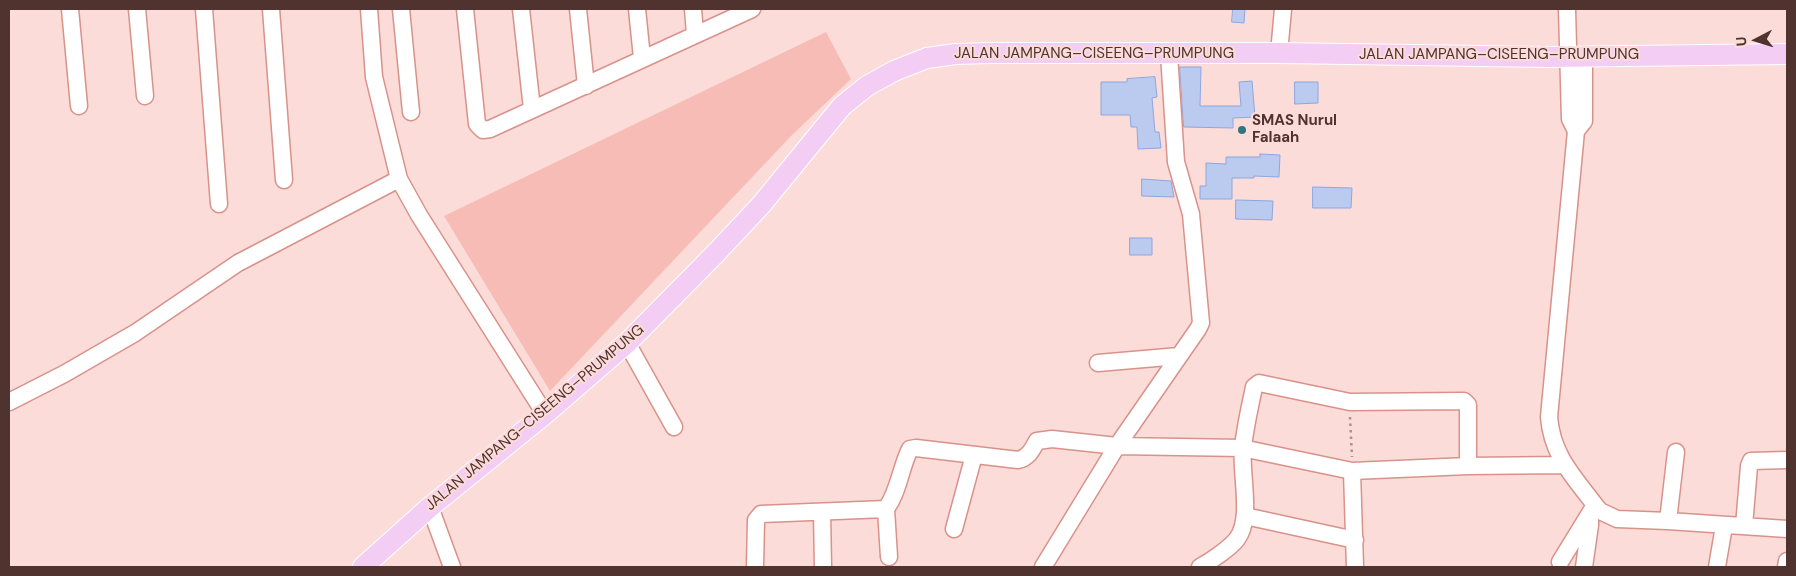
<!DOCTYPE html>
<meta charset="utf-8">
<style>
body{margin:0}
#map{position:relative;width:1796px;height:576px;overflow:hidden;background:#fbdcd8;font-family:"DM Sans",sans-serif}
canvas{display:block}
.frame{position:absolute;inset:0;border:10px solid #50322f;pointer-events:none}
.north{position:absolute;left:1731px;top:15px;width:50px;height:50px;-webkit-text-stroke:4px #fbdcd8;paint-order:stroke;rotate:265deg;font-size:14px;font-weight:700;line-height:20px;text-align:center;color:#50322f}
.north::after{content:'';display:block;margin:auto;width:18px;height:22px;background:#50322f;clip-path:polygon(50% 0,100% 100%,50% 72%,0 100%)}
</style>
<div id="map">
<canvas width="1796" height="576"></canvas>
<div class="frame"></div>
<div class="north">U</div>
</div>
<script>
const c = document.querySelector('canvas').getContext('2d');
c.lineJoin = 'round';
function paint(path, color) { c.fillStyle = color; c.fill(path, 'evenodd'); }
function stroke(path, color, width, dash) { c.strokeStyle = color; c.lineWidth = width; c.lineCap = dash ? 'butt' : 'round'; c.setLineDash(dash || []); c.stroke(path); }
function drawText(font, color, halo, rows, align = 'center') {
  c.font = font + ' "DM Sans",sans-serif'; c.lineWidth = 4; c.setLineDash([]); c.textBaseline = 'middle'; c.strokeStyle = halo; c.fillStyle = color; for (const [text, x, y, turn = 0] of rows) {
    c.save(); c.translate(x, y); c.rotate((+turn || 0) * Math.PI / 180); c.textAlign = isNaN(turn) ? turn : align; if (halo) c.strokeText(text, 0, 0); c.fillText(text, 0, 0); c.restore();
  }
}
paint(new Path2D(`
 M826,32L851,79L791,136L550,391L444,216Z`), '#f8bcb6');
const building = new Path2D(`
 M1233,9H1245L1244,23L1232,22Z
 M1180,67H1201L1200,106H1241L1239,82L1252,81L1255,117L1233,118V128L1184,127Z
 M1155,77L1157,97L1152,98L1155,132H1159L1161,148L1138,149L1137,127H1131L1130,115H1101V82H1127V79Z
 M1295,82H1318V103L1295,104Z
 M1260,154L1280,155L1279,177L1254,176V178H1232V199H1200V186H1206V163L1226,164V157H1260Z
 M1142,179L1171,181L1174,197L1142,196Z
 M1313,187L1352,188L1351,208H1313Z
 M1236,200L1273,201L1272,220L1236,219Z
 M1130,238H1152V255H1130Z`);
paint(building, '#bbcbef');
stroke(building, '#8ca6df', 1);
const minor = new Path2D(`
 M70,9L79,106
 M137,9L145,96
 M204,9L219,204
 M271,9L284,180
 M369,9L374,77L399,179L419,215L545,414
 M401,9L411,112
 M465,9L477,124L483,130L490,129L752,9
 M521,9L532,109
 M578,9L586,86
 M637,9L642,58
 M693,9L695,34
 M1567,9L1570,119L1576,131
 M1279,53L1283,9
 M1584,56V121L1576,131L1549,417C1552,455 1573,476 1595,505L1600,511L1617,519L1668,521L1787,529
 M627,343L674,427
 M1098,363L1179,356
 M9,402L64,374L135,333L238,263L399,179
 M1352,471L1355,567
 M430,507L452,567
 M886,509L889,557
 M822,512L823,567
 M1245,516L1355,540
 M1668,521L1676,452
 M1744,526L1749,466L1751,461L1787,460
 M954,529L974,455
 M1560,562L1595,505
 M755,567L756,520L761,514L886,509C899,491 900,469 910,449L916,448L1018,460C1028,458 1032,450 1037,441L1052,439L1117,446L1242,448L1352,471L1468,466L1564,465
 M1043,567L1117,446L1198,329L1201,323L1191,214L1176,162L1169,54
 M1200,567C1211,561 1230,548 1237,539C1253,518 1240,473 1243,448C1245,427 1250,407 1254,387L1259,383L1350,402L1464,401L1468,405V466
 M1584,567L1590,525V515
 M1717,567L1724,526
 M1786,567L1787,561`);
const major = new Path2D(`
 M363,567L430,507L545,414L627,343L716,253L761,205L842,106L867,86L894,71L927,58L956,54L990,53H1279L1548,57L1787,54`);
stroke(minor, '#d9928a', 19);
stroke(major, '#fff', 22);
stroke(new Path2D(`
 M1350,417L1352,457`), '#ae8f8c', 2.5, [2.5, 4]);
stroke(minor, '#fff', 16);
stroke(major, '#f3cdf4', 20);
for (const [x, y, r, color] of [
 [1242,130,5,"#2e767f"]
]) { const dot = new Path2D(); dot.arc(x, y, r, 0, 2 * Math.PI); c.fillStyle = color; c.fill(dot); stroke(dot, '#fbdcd8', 2); }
drawText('15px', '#50322f', '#fbdcd8', [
 ["JALAN JAMPANG–CISEENG–PRUMPUNG",1094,54],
 ["JALAN JAMPANG–CISEENG–PRUMPUNG",1499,55],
 ["JALAN JAMPANG–CISEENG–PRUMPUNG",535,418,-40]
]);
drawText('bold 15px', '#50322f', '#fbdcd8', [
 ["SMAS Nurul",1252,121],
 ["Falaah",1252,138]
], 'left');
</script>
